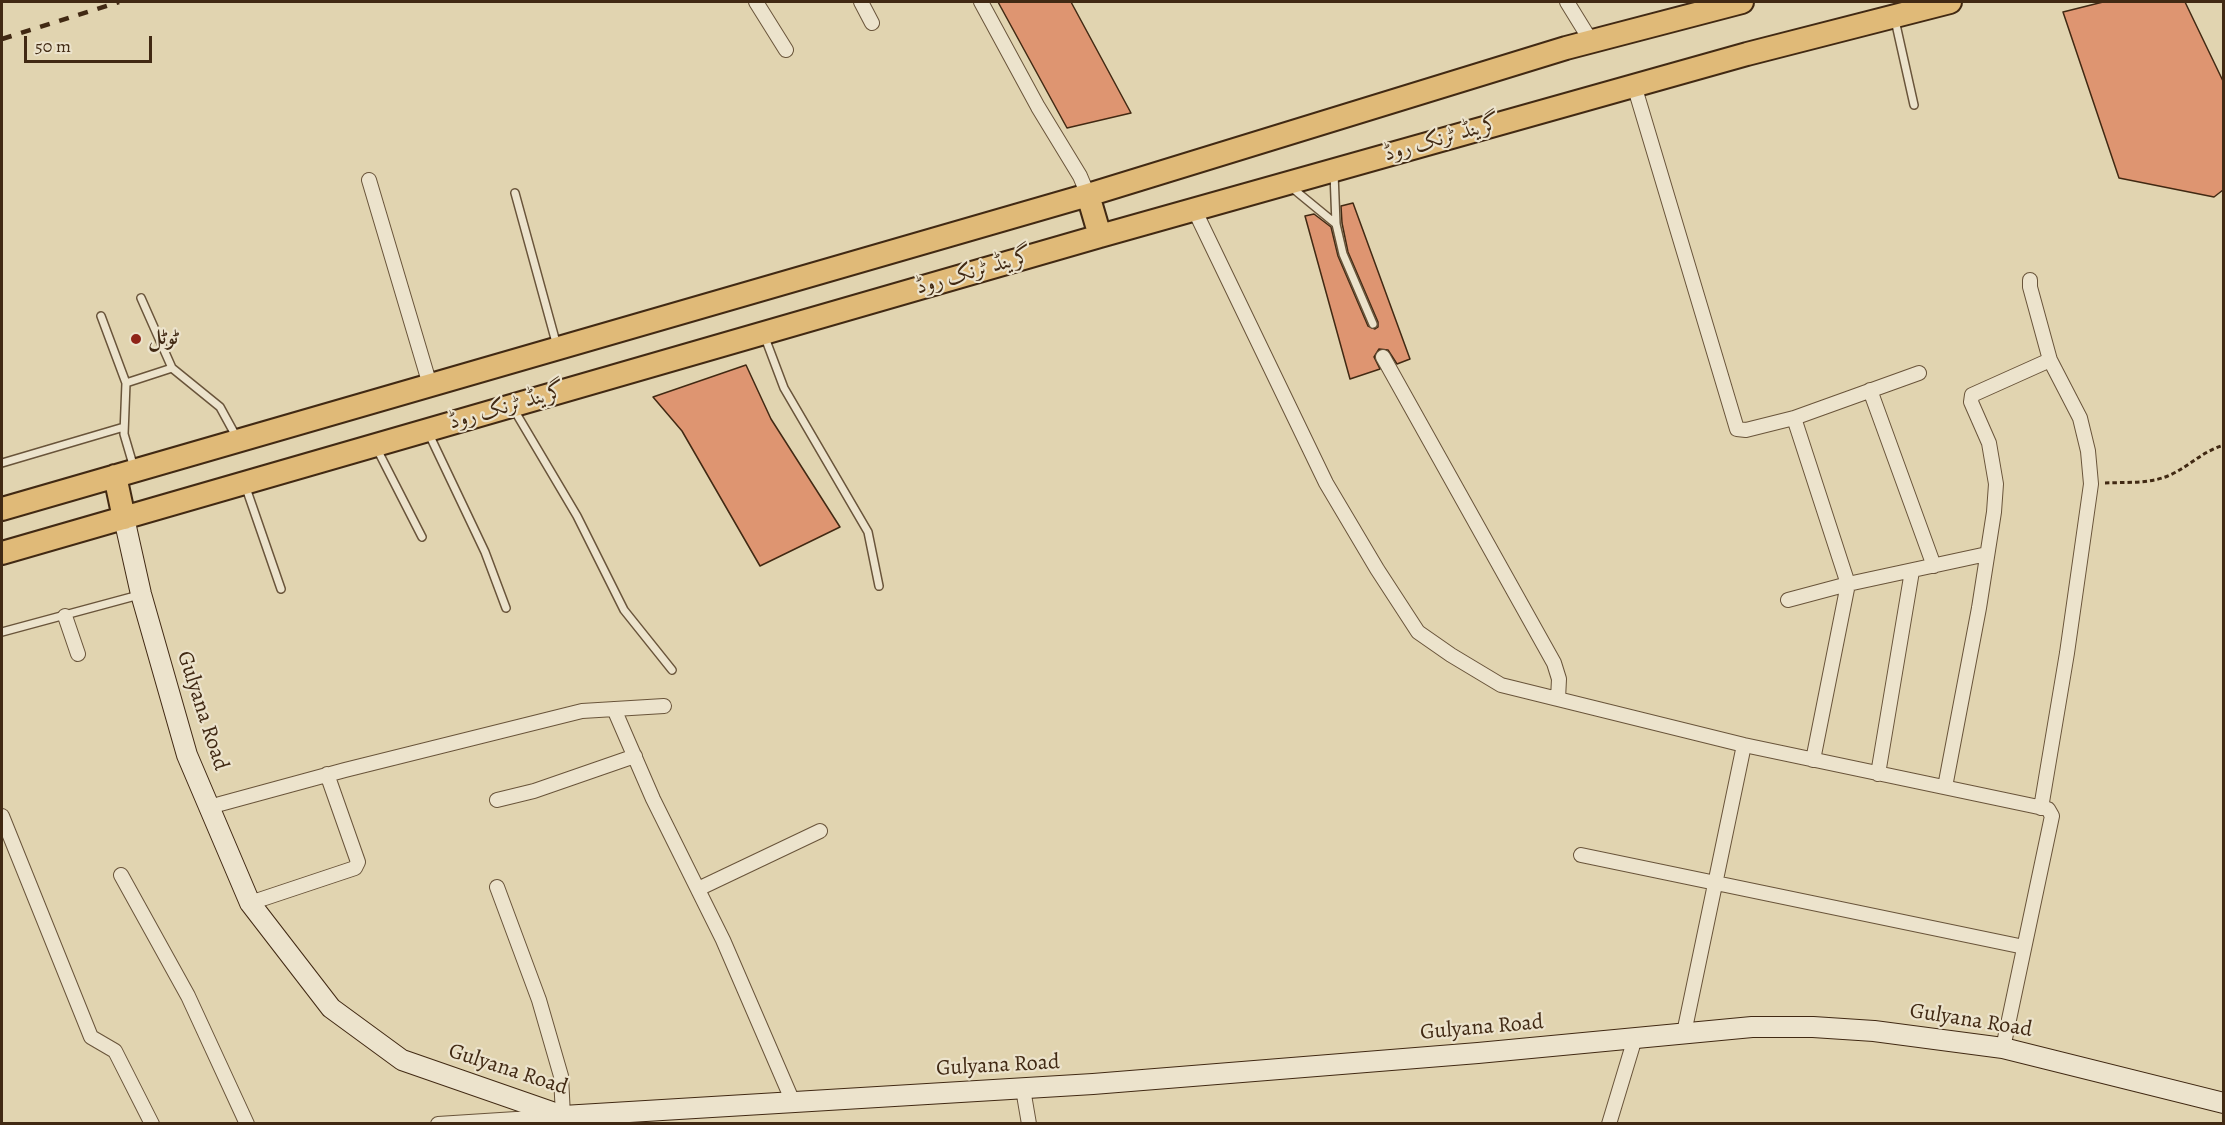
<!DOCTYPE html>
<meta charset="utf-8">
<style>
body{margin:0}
#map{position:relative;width:2225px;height:1125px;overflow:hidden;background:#e1d4b0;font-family:Alegreya,serif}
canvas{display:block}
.frame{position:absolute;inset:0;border:3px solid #412913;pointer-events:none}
.scale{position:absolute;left:24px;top:36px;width:128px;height:27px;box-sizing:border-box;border:3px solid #412913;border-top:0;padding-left:8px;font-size:18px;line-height:21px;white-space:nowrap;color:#412913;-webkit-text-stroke:4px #ece3cc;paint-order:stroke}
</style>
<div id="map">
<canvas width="2225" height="1125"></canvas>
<div class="frame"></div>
<div class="scale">50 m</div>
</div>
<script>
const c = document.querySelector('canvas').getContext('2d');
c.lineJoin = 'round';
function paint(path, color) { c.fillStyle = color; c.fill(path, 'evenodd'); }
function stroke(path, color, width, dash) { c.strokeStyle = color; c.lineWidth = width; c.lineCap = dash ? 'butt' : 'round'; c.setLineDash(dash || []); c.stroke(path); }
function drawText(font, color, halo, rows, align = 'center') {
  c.font = font + ' Alegreya,Amiri,serif'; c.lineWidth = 4.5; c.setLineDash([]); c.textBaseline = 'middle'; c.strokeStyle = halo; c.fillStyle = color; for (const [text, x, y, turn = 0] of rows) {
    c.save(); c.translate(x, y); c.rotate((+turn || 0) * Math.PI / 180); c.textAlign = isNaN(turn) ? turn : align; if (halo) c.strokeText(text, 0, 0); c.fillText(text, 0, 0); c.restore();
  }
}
const building = new Path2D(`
 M998,2H1071L1131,113L1067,128Z
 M2103,2H2185L2223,81V190L2214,197L2119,178L2063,12Z
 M1353,203L1410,359L1397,364L1388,350L1379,349L1374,357L1380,369L1350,379L1305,216L1314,214L1331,227L1338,256L1368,326L1375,329L1378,327V322L1348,252L1342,223L1341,206Z
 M746,365L771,419L840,527L760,566L682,431L653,397Z`);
paint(building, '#de9571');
stroke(building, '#412913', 1.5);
const service = new Path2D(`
 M1895,20L1914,105
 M1334,173L1336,224L1343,254L1373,324
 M1291,187L1336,224
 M515,193L557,346
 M141,298L172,368L220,407L237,438
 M101,316L126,383L124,434L134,468
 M764,335L784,388L868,532L879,586
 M126,383L172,368
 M513,408L577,516L624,610L672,670
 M428,432L485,552L506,608
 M376,447L422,537
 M2,463L124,427
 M245,485L281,589
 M2,632L139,595`);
const minor = new Path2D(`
 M756,2L786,50
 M861,2L872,23
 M981,2L1038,107L1080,176L1088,195
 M1567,2L1591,41
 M1634,85L1737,429L1746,430L1794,418L1919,373
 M369,180L430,385
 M1194,209L1326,483L1377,569L1418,632L1451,655L1501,685L1744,745L2048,809L2052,816L2003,1048
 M2030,280V287L2050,360L2080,418L2088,451L2091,484L2067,653L2041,808
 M1383,357L1554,663L1559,679L1558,699
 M1870,390L1934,566
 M1794,418L1848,584L1813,760
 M1788,600L1848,584L1987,554
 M65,616L78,654
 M614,709L653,799L723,940L793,1102
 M1878,774L1912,571
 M1945,787L1979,608L1994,512L1996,484L1989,443L1971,402L1972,395L2050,360
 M497,800L534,791L635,756
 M209,807L345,770L582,711L664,706
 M2,816L91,1037L115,1051L152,1124
 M1581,855L2024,947
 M121,875L188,996L247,1124
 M698,889L820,831
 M250,903L355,868L358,862L327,774
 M1684,1033L1744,745
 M1023,1089L1029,1124
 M438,1124L563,1116L561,1076L539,1000L497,887
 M1609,1124L1635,1038`);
const secondary = new Path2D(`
 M124,518L141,594L187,755L250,903L331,1008L402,1060L563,1116L1093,1084L1478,1053L1752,1027H1813L1874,1031L2003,1048L2224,1103`);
const trunk = new Path2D(`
 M1088,195L1100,236
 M115,476L124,518
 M2,509L1088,195L1566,48L1742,2
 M2,553L1100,236L1747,54L1950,2`);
stroke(service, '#69543a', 10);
stroke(minor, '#69543a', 16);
stroke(secondary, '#412913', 22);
stroke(trunk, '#412913', 26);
stroke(new Path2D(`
 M2105,483C2126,482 2151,484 2170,475C2190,466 2201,452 2224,445`), '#412913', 3, [4.5, 3]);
stroke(service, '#ece3cc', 7);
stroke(minor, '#ece3cc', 14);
stroke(secondary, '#ece3cc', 20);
stroke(trunk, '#e0ba78', 22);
stroke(new Path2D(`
 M2,39L119,2`), '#412913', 4.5, [10, 10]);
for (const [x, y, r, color] of [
 [136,339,6,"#8f2418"]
]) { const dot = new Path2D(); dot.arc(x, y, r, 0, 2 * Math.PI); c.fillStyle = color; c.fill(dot); stroke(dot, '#ece3cc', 2); }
drawText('22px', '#412913', '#ece3cc', [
 ["گرینڈ ٹرنک روڈ",1442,139,-16],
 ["گرینڈ ٹرنک روڈ",974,272,-16],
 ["گرینڈ ٹرنک روڈ",507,407,-16],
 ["Gulyana Road",202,711,72],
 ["Gulyana Road",1971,1021,9],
 ["Gulyana Road",1482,1028,-5],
 ["Gulyana Road",998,1066,-3],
 ["Gulyana Road",508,1070,18]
]);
drawText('bold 22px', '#412913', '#ece3cc', [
 ["ٹوٹل",148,339]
], 'left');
</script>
